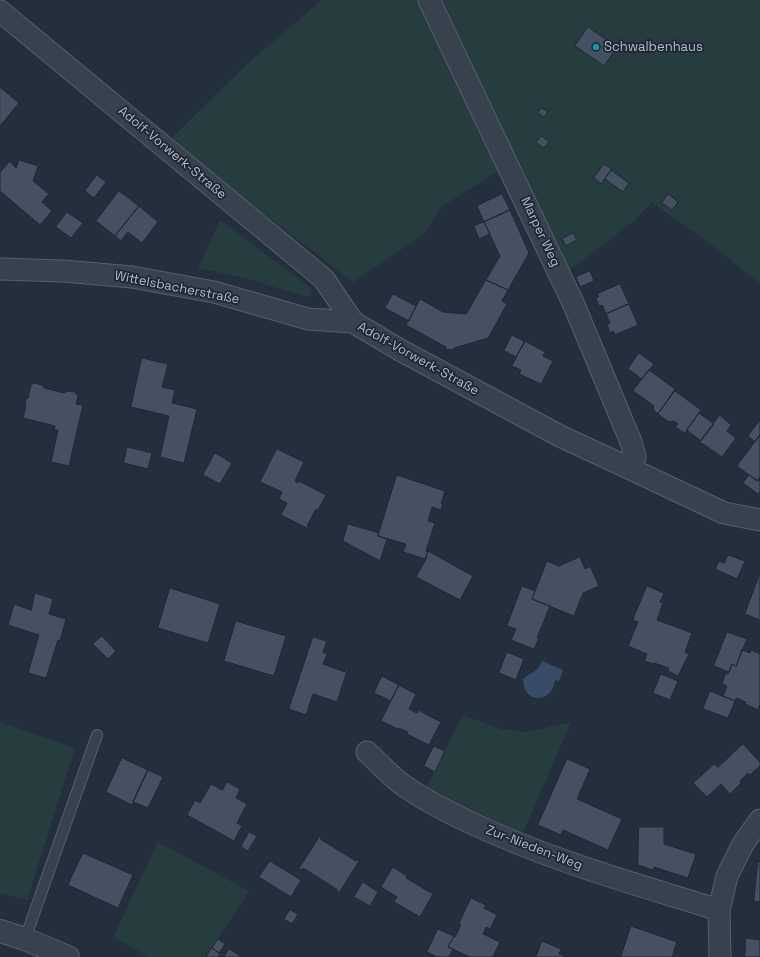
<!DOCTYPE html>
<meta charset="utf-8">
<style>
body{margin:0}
canvas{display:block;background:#242f3e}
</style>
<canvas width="760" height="957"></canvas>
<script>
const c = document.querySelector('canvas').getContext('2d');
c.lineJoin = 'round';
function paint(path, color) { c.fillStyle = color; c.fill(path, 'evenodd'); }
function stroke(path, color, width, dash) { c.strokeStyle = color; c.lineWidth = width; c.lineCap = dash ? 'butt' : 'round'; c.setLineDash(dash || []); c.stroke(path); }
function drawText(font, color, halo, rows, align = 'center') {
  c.font = font + ' "Space Grotesk",sans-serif'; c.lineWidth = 3.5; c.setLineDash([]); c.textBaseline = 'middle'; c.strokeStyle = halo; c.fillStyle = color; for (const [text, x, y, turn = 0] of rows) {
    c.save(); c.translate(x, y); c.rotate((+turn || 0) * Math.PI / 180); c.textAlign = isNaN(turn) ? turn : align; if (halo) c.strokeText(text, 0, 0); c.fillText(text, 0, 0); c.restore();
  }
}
paint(new Path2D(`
 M322,0H760V284L720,251L652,202L635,220L567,272L516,160L441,207L424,234L353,282L169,141L244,67Z
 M220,220L307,285L312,289V293L309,297L303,296L245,278L198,268Z
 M463,715L500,729L527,732L571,722L522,835L476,815L427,787Z
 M0,722L75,748L27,900L0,893Z
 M158,842L249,891L206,957H149L113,937Z`), '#263c3f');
paint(new Path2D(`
 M542,661L563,670L559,681L555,680C552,704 524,704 523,680C529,671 537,675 542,661Z`), '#394c67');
const building = new Path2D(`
 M588,27L617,47L604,66L575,46Z
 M0,87L19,103L0,126Z
 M542,108L548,112L544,117L538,113Z
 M542,136L549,142L543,148L536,142Z
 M19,160L38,166L33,181L49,194L42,202L52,211L40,225L0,191V172L10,161L16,168Z
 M604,164L612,169L601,184L594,178Z
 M611,170L629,183L623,192L605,179Z
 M97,175L106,182L94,198L85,191Z
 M119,191L139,206L115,236L96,221Z
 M502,194L510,210L484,222L477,206Z
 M668,194L678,202L672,210L662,203Z
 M139,206L158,222L142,243L128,232L121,241L115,236Z
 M510,210L529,253L508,290L486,280L500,256L484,222Z
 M67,212L83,223L71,238L56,227Z
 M484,222L490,234L479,239L474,226Z
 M573,233L577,240L566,246L562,239Z
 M590,271L594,281L580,287L576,277Z
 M486,280L508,290L502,301L507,304L488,338L454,348V350L445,349L446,347L406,325L420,299L443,312L466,314Z
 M620,284L629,304L606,314L602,305L599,306L596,298L599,296L597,294Z
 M393,294L416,306L409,321L385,308Z
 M629,304L638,325L615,335L613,331L610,333L607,324L610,323L606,314Z
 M512,335L525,342L516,357L504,351Z
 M525,341L545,352L543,356L553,361L541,384L519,374L521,370L512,366Z
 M639,353L654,364L642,379L628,369Z
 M142,358L168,364L162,387L175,390L172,403L197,409L184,463L160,457L169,416L131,407Z
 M649,370L675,389L658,414L653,409L654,406L633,391Z
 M34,383L42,385L44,388L64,393L68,391L75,392L78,396L76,404L83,405L69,466L51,462L58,430H54L55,426L23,418L26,406L25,403L26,399L28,398L31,385Z
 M675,391L701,410L685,433L675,427L678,424L674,421L669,422L658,414Z
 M699,413L714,424L701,441L687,430Z
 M720,415L731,425L727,431L736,438L722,457L700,442Z
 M760,420V435L755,442L748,436Z
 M760,435V477L757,481L737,466Z
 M127,447L152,453L148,469L124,463Z
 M277,449L304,462L295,481L298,483L299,481L326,495L318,510L316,509L307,526L309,527V529L281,515L287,503L279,499L282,492L260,482Z
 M215,453L232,463L220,484L203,475Z
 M397,475L445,491L441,504H443L441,510L432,507L428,521L435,523L426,551H428L425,559L403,552L406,544L378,536Z
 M749,475L760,482V492L758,494L743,483Z
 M348,524L379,533L378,536L387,539L380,561L343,541Z
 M428,551L473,576L460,600L416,577L426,559Z
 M728,555L745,561L737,579L715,569L719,561L724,563Z
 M580,557L585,569L590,566L599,586L583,593L574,616L532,599L547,561L559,566Z
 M760,573V620L745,614Z
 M522,586L535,591L532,599L550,606L537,638H539L534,649L511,640L516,629L507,626Z
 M647,586L664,593L660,602L663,603L657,620L692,633L685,652L689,654L678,676L668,671L669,668L654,663V664L644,661L647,654L628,646L638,622L633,620Z
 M170,588L220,604L208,643L158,628Z
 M35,593L53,599L49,614L66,619L60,641L58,640L46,678L28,673L39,635L8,625L14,604L31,610Z
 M236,621L286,636L274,676L224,661Z
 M727,632L747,639L736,666L732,664L729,672L714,666Z
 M102,636L116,651L108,659L93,644Z
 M313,637L327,641L323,652L327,654L323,664L345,672L346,668H348L337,702L313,694L306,715L289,709Z
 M742,650L750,653L751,650L760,654V704L758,710L745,704L746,702L736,698L735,701L723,696L727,686L722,683L726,673L728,674L732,664L736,666Z
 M507,652L524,659L516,680L499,673Z
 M661,674L678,681L670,700L653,693Z
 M382,676L399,685L391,701L374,693Z
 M399,685L416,694L409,709L417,713L418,710L441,722L429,745L407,734L408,732L399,728L398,729L381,721Z
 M710,691L735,701L728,718L703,709Z
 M743,744L760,762V766L750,775L748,773L740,781L741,783L730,794L721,784L707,797L693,783L714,764L718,767Z
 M434,746L445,751L435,772L424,766Z
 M122,758L148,770L132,805L106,792Z
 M567,759L590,769L577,799L622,819L608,850L563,830L561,835L538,825Z
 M148,770L163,777L148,808L133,802Z
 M227,782L240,789L236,798L247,804L237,823L242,826L234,841L187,815L195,800L200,803L211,784L222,790Z
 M639,827H664V844L696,854L688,878L654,867L653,870L638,865Z
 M249,832L257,836L248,851L241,847Z
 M320,836L322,837L320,839L356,861L357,859L359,861L339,893L337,892L338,890L303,868L302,870L299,869Z
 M83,853L133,875L118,908L68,885Z
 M270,861L301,880L291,897L259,877Z
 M758,862H760V902L754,901Z
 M393,867L407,876L406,878L433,894L420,917L394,902L397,897L381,887Z
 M363,882L378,892L370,906L354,897Z
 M471,898L486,905L484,908L497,915L490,929L486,927L483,934L500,942L493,957H470L448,947L454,936L455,937L461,925L459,924Z
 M290,910L298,914L292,924L284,919Z
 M631,926L677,942L672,957H621Z
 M438,929L454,936L448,947L453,949L449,957H437L427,952Z
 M746,938L760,940V957H745Z
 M218,939L225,944L219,953L212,948Z
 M542,941L561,949L559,954L568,957H536Z
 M212,948L220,954L218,957H206Z
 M229,949L242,957H224Z`);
paint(building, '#455162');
stroke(building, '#1f2835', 1);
const service = new Path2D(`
 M25,939L97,735`);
const minor = new Path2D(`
 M429,0L574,305L631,442L635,457L631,469
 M0,11L324,279L353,322L400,350L560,436L601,455L724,513L760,520
 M0,269L63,271L132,277L214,292L308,319L353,322
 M367,752C379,763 390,776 403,785C424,800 446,811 469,822C549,860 635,884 719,910
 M720,957L719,910L727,876L743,844L760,820`);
const tertiary = new Path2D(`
 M0,931L25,939L68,957`);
stroke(service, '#565f6c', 12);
stroke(minor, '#565f6c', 23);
stroke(tertiary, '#565f6c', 24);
stroke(service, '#38414e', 10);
stroke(minor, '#38414e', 21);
stroke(tertiary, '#38414e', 22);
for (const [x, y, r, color] of [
 [596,47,4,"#0f9aa8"]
]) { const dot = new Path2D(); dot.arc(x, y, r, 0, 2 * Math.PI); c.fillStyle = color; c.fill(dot); stroke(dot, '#1d2633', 1.5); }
drawText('13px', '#b4bcc9', '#1d2633', [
 ["Schwalbenhaus",604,47]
], 'left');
drawText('13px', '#b4bcc9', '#1d2633', [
 ["Adolf-Vorwerk-Straße",172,153,40],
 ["Marper Weg",540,232,65],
 ["Wittelsbacherstraße",177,288,11],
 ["Adolf-Vorwerk-Straße",418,359,29],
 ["Zur-Nieden-Weg",534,848,21]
]);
</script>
